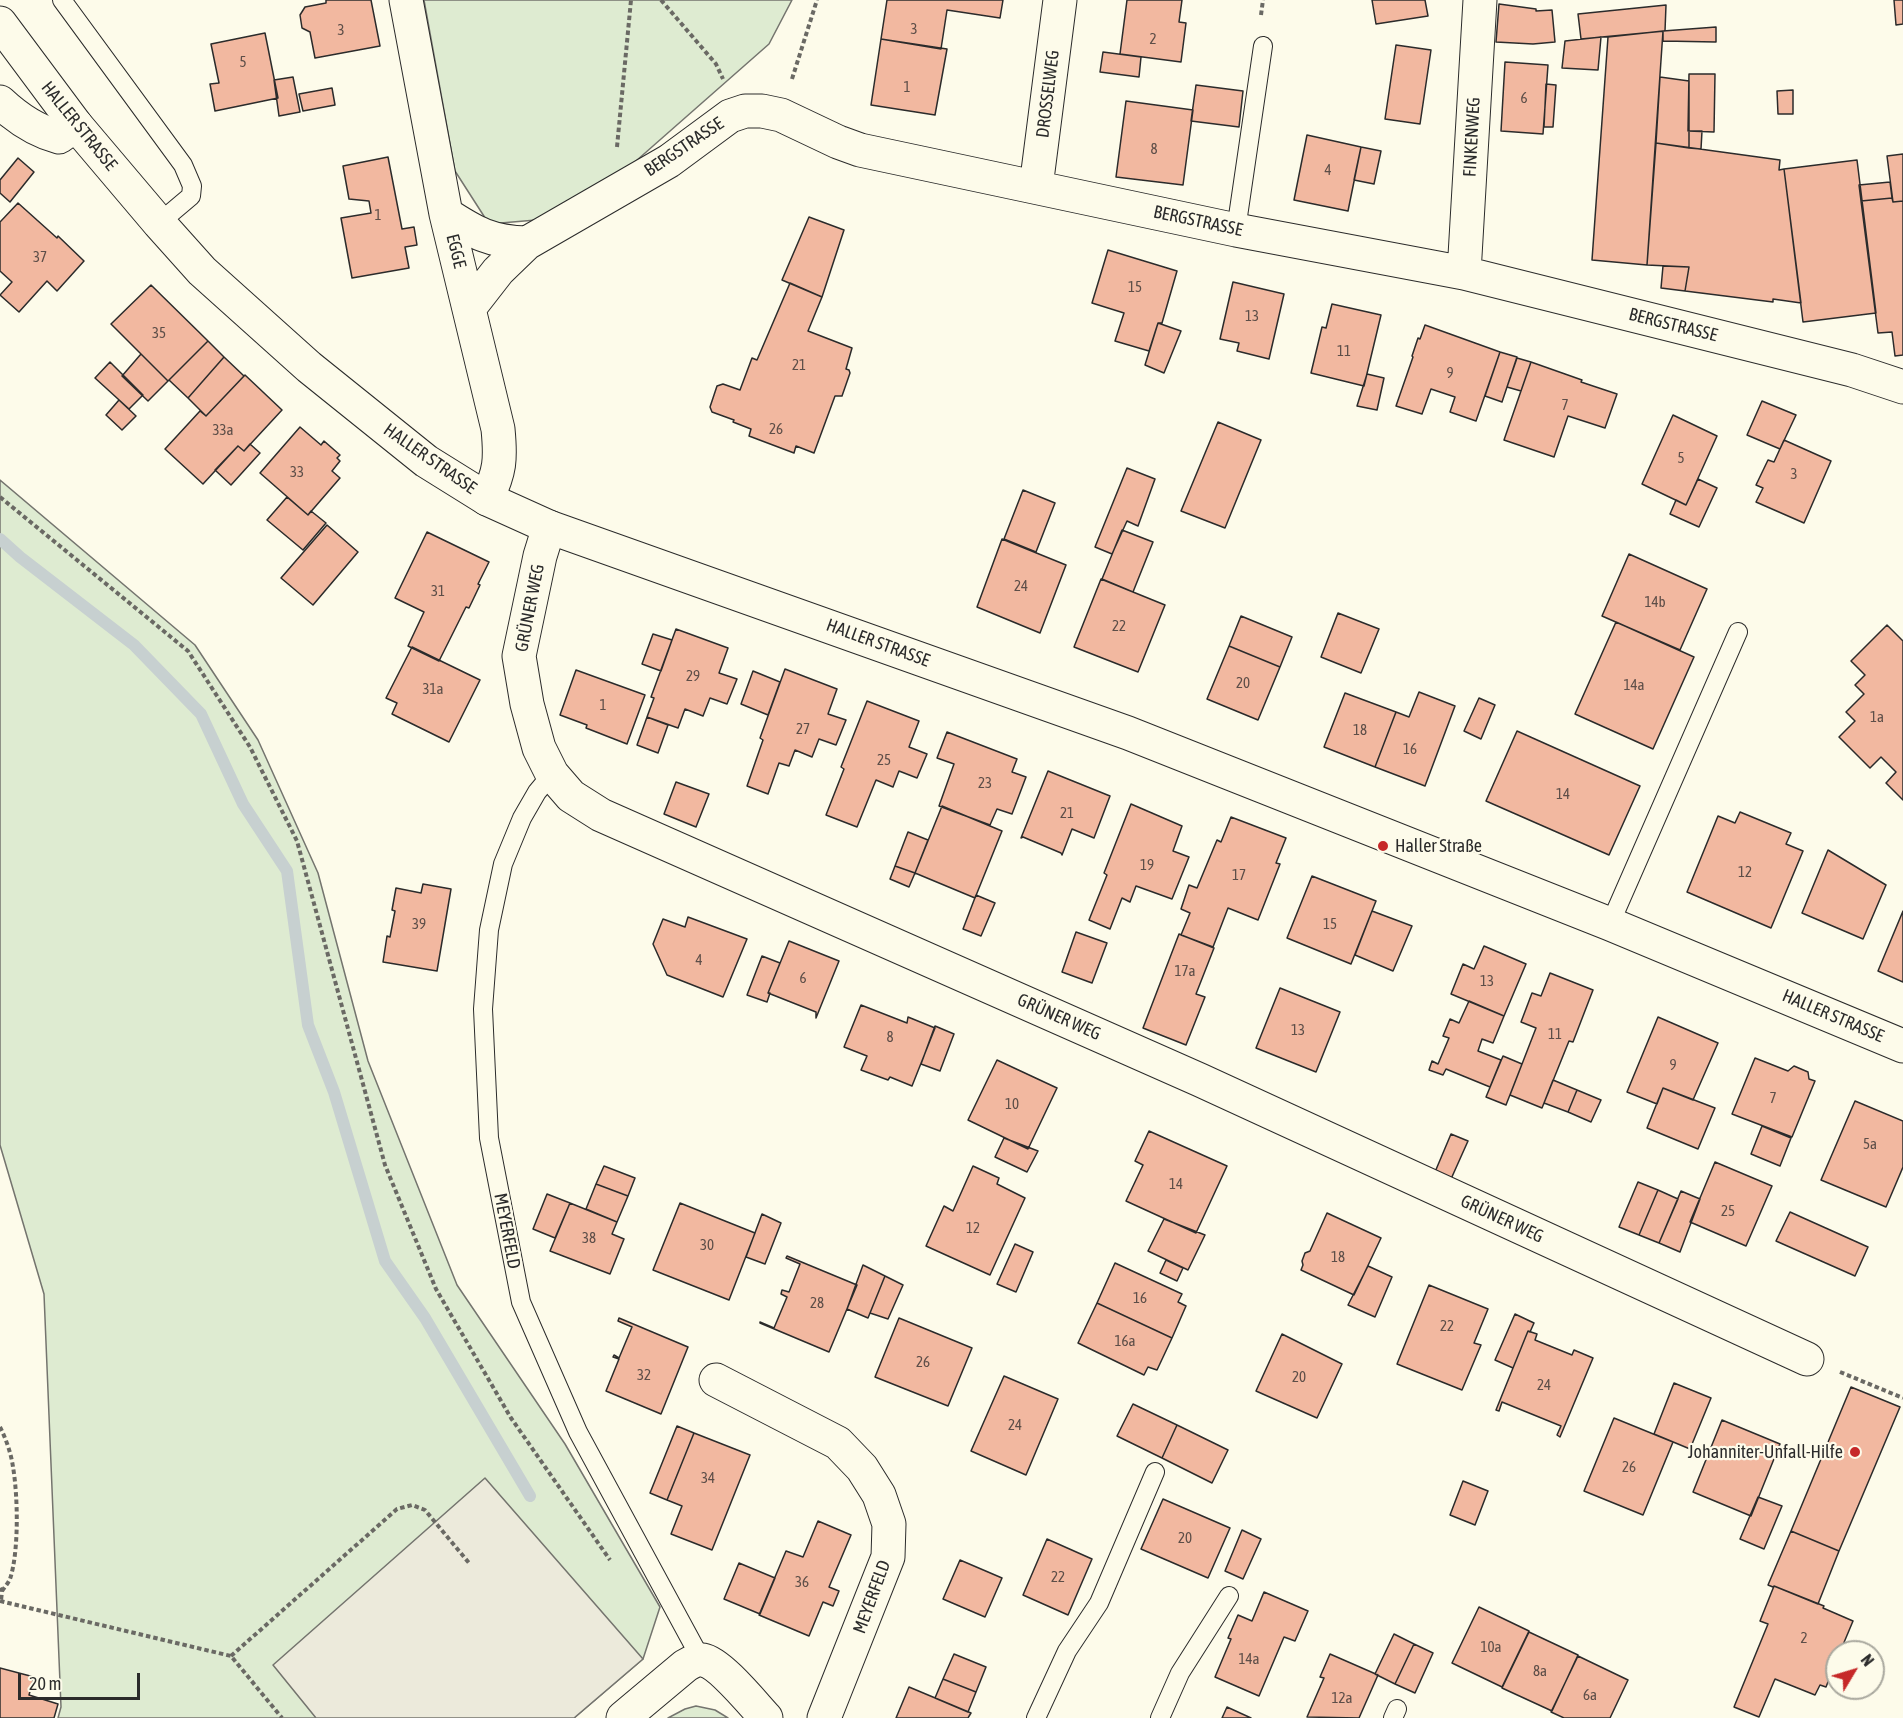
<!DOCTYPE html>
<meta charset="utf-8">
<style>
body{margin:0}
#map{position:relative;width:1903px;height:1718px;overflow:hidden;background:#fdfbea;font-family:"Asap Condensed",sans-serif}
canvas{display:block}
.north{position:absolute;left:1825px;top:1640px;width:60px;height:60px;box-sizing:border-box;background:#fdfbea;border:2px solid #a9a89e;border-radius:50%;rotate:52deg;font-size:16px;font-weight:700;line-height:24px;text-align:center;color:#2b2b2b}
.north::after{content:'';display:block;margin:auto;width:21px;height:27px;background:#c62828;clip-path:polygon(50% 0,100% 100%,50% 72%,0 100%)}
.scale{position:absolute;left:18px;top:1673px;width:122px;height:27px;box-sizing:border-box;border:3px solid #2b2b2b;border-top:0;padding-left:8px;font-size:18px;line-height:21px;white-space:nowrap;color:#2b2b2b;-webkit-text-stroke:4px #fdfbea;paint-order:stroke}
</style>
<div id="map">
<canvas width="1903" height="1718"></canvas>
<div class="north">N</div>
<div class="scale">20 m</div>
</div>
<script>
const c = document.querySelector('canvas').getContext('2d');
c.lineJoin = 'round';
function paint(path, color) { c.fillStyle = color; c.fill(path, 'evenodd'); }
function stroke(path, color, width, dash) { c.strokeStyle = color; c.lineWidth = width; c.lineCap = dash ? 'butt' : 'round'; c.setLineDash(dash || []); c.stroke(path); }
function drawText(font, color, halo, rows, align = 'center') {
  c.font = font + ' "Asap Condensed",sans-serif'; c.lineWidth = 4.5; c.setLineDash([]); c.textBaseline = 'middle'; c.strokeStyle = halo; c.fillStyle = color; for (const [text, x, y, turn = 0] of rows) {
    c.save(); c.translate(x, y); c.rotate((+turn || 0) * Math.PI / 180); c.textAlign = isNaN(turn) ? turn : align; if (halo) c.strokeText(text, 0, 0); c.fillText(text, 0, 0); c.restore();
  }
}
const green = new Path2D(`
 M424,0H792L769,44L628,168L536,220L489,224L455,171Z
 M0,480L195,645L258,740L318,873L368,1061L457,1285L565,1444L660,1607L643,1659L574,1718H58L61,1707L44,1294L0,1145Z
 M696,1706L715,1710L728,1718H668L685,1709Z`);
paint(green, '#deebd1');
stroke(green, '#74746e', 1.5);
const parking = new Path2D(`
 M485,1478L643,1659L574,1718H316L273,1665Z`);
paint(parking, '#eceadb');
stroke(parking, '#74746e', 1.5);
stroke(new Path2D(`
 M0,539L20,557L134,645L201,714L243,804L287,871L308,1025L334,1092L385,1261L425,1318L530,1496`), '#c7d0d0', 12);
const building = new Path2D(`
 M326,0H371L380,46L315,58L310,32L302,28L300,15L305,7L326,3Z
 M887,0H1003L1000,18L947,10L941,49L881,39Z
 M1127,0H1182L1179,22L1186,23L1181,62L1120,54Z
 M1372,0H1425L1428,16L1376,24Z
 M1894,0H1903V24L1896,25Z
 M1499,4L1536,9V11L1552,10L1555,42L1533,44L1496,42Z
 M1666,5L1665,31L1581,39L1578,14Z
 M1716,27V42L1663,41V31Z
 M1663,31L1647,265L1592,260L1608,37Z
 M265,33L278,98L215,111L210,84L219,83L211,44Z
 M1601,37L1598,70L1562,68L1565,41Z
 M881,39L947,49L935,115L871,105Z
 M1396,45L1431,50L1420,124L1385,119Z
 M1103,52L1141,57L1139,77L1100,72Z
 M1505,62L1548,65L1543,134L1501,131Z
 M1689,74H1715L1714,132L1688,131Z
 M293,77L300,112L279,116L274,80Z
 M1660,77L1689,81V148L1656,143Z
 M1546,84L1556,85L1553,127H1544Z
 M1196,85L1243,91L1239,127L1191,121Z
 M332,88L335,105L303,111L299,94Z
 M1793,90V114H1778L1777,91Z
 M1126,101L1193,110L1183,185L1116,177Z
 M1689,131H1702L1701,149L1689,148Z
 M1307,135L1361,147L1348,211L1294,200Z
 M1656,143L1780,160L1779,170L1784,169L1801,303L1773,299V302L1685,291L1689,267L1647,265Z
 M1361,147L1381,151L1374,184L1354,180Z
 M1903,154V201L1893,202L1887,156Z
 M388,157L402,229L414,227L417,245L405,247L409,268L352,278L341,218L371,213L369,201L349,199L343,166Z
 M18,158L34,172L10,202L0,193V180Z
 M1857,160L1876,313L1803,322L1784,169Z
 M1890,182L1892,198L1861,201L1859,185Z
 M1892,198L1893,202L1903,201V355L1895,356L1892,332L1878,333L1861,201Z
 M18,203L57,238L58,236L84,261L57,291L47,281L19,312L0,295L12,282L0,271V222Z
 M809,217L844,230L822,297L782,280Z
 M1108,250L1177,271L1162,323H1158L1149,351L1115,341L1124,313L1092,303Z
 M1663,266L1689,267L1685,291L1661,288Z
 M1233,282L1284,294L1269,359L1237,351L1239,343L1220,339Z
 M790,283L822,297L808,331L852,348L846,369L849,370L850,373L842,396H835L814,453L796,446L794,453L749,436L751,429L733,422L734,420L712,412L710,407L717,386L723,384L740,390L752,358L757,360Z
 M151,285L208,341L168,381L111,324Z
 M1332,304L1381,315L1364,386L1311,373L1322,327L1326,328Z
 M1158,323L1181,331L1164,373L1145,365Z
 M1425,325L1500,352L1476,421L1450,412L1455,397L1431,389L1422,414L1396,406L1413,357L1412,356L1418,338L1420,339Z
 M208,341L224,357L188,398L169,380Z
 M1500,352L1517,357L1502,402L1485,396Z
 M141,354L168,381L148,401L122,376Z
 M224,357L244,376L206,416L188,398Z
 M1517,358L1531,362L1521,391L1507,387Z
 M110,362L143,395L129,409L95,378Z
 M1531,362L1582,380L1581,382L1617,394L1605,428L1568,416L1554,457L1504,440Z
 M1367,374L1384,378L1377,410L1357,406Z
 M245,375L282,410L244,451L238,446L203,484L165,449L200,411L206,416Z
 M119,400L136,416L122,430L106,415Z
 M1762,401L1796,415L1780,449L1747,435Z
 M1673,415L1717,436L1686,505L1642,484Z
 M1218,422L1261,440L1225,528L1181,511Z
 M300,427L321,445L324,441L340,455L337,458L340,461L332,471L340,478L308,515L260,473Z
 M1784,440L1831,461L1804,523L1756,502L1763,488L1756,485L1768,460L1774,462Z
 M250,444L260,453L231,485L215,470L238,446L244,451Z
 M1127,468L1155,479L1138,526L1127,521L1112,554L1095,547Z
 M1698,479L1717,488L1699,527L1670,514L1676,500L1686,505Z
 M1023,490L1055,503L1036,552L1004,539Z
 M287,497L308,515L311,511L326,523L303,550L267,520Z
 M327,525L358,552L313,605L281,578Z
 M1122,530L1153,542L1133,592L1102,579Z
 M427,532L489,562L478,584L480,585L469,608L466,607L439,661L408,646L424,612L395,598Z
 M1002,539L1066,565L1040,633L977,607Z
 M1629,554L1707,589L1680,650L1602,616Z
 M1101,579L1165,605L1138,672L1074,647Z
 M1338,613L1379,629L1361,673L1321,657Z
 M1241,616L1292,637L1280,667L1229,646Z
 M1616,622L1694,657L1653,749L1575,714Z
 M1887,625L1903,641V800L1886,783L1896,772L1881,757L1870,768L1839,737L1855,721L1846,712L1864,694L1855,685L1865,675L1851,661Z
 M676,629L728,648L719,673L737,679L727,704L710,698L703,716L685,709L678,728L647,717L654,698L651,697Z
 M653,634L672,640L661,671L642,664Z
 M1229,646L1280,667L1258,720L1207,699Z
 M412,647L480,680L449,742L392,714L397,703L386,698Z
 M785,669L837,689L828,714L846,720L836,745L819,739L812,757L795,750L789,766L779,763L768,794L747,786L763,740L760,738Z
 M576,670L645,695L627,744L586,728L587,725L560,715Z
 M753,671L780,682L768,715L741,704Z
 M1419,692L1455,706L1425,786L1375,767L1396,712L1409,717Z
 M1345,693L1396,712L1375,767L1324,747Z
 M1479,698L1495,705L1481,739L1464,731Z
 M867,701L919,721L909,747L927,754L917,778L899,771L893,787L876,780L857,827L826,815L844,769L841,767Z
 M647,717L668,725L658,753L637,745Z
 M1517,731L1640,786L1609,855L1486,801Z
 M947,732L1017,759L1012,772L1026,777L1012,814L997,809L990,825L939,806L954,764L937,758Z
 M1048,771L1110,796L1094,838L1072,829L1062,855L1061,853L1023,837L1021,838Z
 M676,782L709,794L696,827L664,814Z
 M1131,804L1182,826L1173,851L1189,857L1172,899L1136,886L1130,902L1122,898L1110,929L1089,920L1107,875L1104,873Z
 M942,806L1002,831L975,898L915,873Z
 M1740,812L1791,833L1786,844L1803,851L1771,928L1687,892L1718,816L1735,823Z
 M1231,817L1286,838L1276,863L1280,864L1258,920L1228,908L1213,947L1181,935L1190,913L1181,909L1189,885L1197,888L1217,840L1221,842Z
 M908,832L928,840L915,873L895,866Z
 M1828,850L1886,885L1863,939L1802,913Z
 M895,866L915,873L909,887L890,879Z
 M1312,876L1376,901L1351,964L1287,938Z
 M423,884L451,889L437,971L383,962L387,936L390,937L395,911L392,910L396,888L421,893Z
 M976,895L995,903L981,936L963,929Z
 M1372,911L1412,926L1393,971L1355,955Z
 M1903,911V982L1878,971Z
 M688,917L747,939L723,997L667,975L653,944L663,919L685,927Z
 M1076,932L1107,943L1092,983L1062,972Z
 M1179,934L1214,948L1196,994L1205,997L1186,1045L1143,1028Z
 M789,941L839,961L816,1018V1012L768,993Z
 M1484,946L1526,964L1504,1016L1451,994L1463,964L1474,969Z
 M762,956L780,963L768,993H770L767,1002L747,995Z
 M1550,973L1593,990L1573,1042L1569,1041L1542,1108L1510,1095L1536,1028L1521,1022L1532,993L1541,996Z
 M1280,988L1340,1012L1316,1072L1256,1048Z
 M1469,1001L1504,1016L1493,1043L1482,1039L1478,1051L1501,1060L1490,1087L1446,1069L1443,1075L1429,1070L1432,1061L1438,1064L1449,1038L1443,1036L1450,1019L1459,1023Z
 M861,1005L907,1023L908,1017L935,1028L912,1086L890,1077L888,1080L861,1070L867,1056L844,1047Z
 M1658,1017L1718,1043L1693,1100L1663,1088L1657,1104L1627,1092Z
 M935,1026L954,1034L940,1071L921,1064Z
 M1503,1056L1522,1064L1506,1105L1486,1097Z
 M1755,1058L1788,1071L1794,1066L1808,1072L1809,1079L1815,1081L1792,1137L1732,1114Z
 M997,1060L1057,1088L1028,1149L968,1120Z
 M1553,1080L1577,1090L1568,1112L1544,1103Z
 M1663,1088L1715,1108L1698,1149L1647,1128Z
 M1577,1090L1601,1100L1591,1122L1568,1112Z
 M1855,1101L1903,1121V1167L1886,1207L1821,1180Z
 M1762,1126L1791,1138L1780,1166L1751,1154Z
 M1149,1131L1227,1166L1196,1233L1126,1201L1143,1165L1135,1161Z
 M1451,1134L1468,1141L1451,1179L1435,1172Z
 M1004,1138L1038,1151L1027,1172L995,1157Z
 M1715,1162L1772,1186L1746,1246L1690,1222Z
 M604,1166L635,1178L628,1196L596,1184Z
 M973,1166L999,1178L997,1184L1025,1198L990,1275L926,1246L944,1206L953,1211Z
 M1638,1182L1658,1190L1639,1235L1619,1227Z
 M596,1184L628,1196L617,1222L586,1209Z
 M1658,1190L1678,1199L1659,1243L1639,1235Z
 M1681,1191L1700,1199L1680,1252L1659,1243Z
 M547,1194L570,1203L555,1238L533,1229Z
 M570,1203L617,1222L612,1234L624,1239L610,1274L550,1251Z
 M680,1203L755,1233L729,1300L653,1270Z
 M1790,1212L1868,1247L1855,1276L1776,1241Z
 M1327,1213L1381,1238L1354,1295L1301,1270L1303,1265L1302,1261L1305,1253L1310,1251Z
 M762,1214L781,1223L765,1264L746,1257Z
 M1164,1219L1205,1235L1188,1270L1148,1251Z
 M1015,1244L1033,1252L1016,1292L997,1284Z
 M787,1256L857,1285L829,1352L760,1323V1322L774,1328L787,1297L781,1294L782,1290L789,1292L800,1264L786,1258Z
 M1166,1260L1183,1268L1177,1281L1160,1273Z
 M1115,1263L1182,1294L1178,1302L1186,1306L1172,1338L1097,1303Z
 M863,1265L885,1276L868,1318L847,1309Z
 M1368,1266L1392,1277L1375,1317L1348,1305Z
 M885,1276L903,1285L888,1319L870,1313Z
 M1429,1285L1488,1309L1474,1343L1481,1345L1462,1390L1397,1364Z
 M1097,1303L1172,1338L1157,1370L1148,1367L1144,1375L1078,1343Z
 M1515,1314L1534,1323L1530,1332L1528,1331L1513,1368L1495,1360Z
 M619,1318L688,1347L661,1414L606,1391L619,1359L613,1357L614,1355L619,1358L632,1327L618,1321Z
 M899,1318L972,1348L948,1406L875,1377Z
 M1528,1331L1537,1334L1535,1340L1572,1355L1574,1350L1593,1358L1560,1437L1557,1435L1561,1426L1502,1402L1499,1411L1496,1410Z
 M1282,1334L1342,1364L1317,1418L1256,1391Z
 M1004,1376L1058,1399L1026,1475L971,1451Z
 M1674,1383L1711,1398L1690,1449L1654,1434Z
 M1851,1387L1900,1407L1839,1551L1791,1531Z
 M1133,1404L1177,1425L1162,1458L1117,1436Z
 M1614,1418L1673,1442L1643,1515L1584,1491Z
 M1722,1420L1780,1444L1751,1516L1693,1492Z
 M1177,1425L1228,1450L1212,1483L1162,1458Z
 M677,1426L694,1433L667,1500L650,1493Z
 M694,1433L750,1455L712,1550L671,1534L682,1506L667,1500Z
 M1463,1481L1488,1491L1475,1525L1450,1515Z
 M1758,1497L1782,1506L1764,1549L1740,1539Z
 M1163,1499L1230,1528L1208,1578L1141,1549Z
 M818,1521L851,1535L829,1587L839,1591L833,1606L823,1602L809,1636L759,1615L786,1551L803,1557Z
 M1242,1530L1261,1539L1243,1579L1225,1571Z
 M1791,1531L1839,1551L1818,1604L1774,1586L1773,1587L1768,1585Z
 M1047,1539L1092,1559L1068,1615L1023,1595Z
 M960,1560L1002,1578L985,1617L943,1599Z
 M739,1563L775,1578L760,1614L724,1599Z
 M1774,1586L1824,1606L1823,1608L1853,1621L1840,1652H1837V1659L1826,1687L1820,1685L1815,1695L1775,1679L1759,1717L1734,1707L1768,1624L1760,1621Z
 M1264,1592L1308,1611L1295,1641L1284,1637L1259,1696L1215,1677L1231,1639L1228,1638L1238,1615L1252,1621Z
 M1479,1607L1529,1631L1502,1687L1452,1663Z
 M1529,1632L1578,1655L1552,1711L1502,1688Z
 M1394,1634L1414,1644L1395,1684L1375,1674Z
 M1414,1644L1433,1653L1415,1693L1395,1684Z
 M954,1654L986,1667L976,1692L943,1679Z
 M1330,1654L1378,1675L1359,1718L1307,1717L1324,1678L1320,1677Z
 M1578,1656L1628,1680L1610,1718H1564L1551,1712Z
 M0,1668L34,1677L29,1695L58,1704L54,1718H0Z
 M943,1679L976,1692L968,1712L935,1698Z
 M909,1687L971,1713L968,1718H896Z
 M1227,1707L1251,1718H1222Z`);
paint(building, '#f2b8a0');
stroke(building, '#2b2b2b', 1.5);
const lane = new Path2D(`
 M62,0L183,165L192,186L191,196L159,223
 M1236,230L1263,46
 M552,774L537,792L522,818L503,864L489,930L483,1009L489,1138L521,1302L578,1432L701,1659
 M1610,924L1738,632
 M1036,1718L1067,1651L1099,1603L1155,1472
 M1160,1718L1180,1673L1229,1596
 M1393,1718L1397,1709`);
const street = new Path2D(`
 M406,0L446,214L498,429C501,460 500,471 487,499
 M0,102C17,118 36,131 59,137L76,125
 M1036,187L1060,0
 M446,214C475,233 491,242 527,243
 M1464,273L1480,0
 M470,307L498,271L527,243L669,161L730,116L745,111H762L781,115L838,142L860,150L1236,230L1464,273L1852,370L1903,387
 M549,527L540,556L519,656L527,704L539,748L552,774L571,796L601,815L1200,1080L1807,1359
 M716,1380L838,1443L862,1468L879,1495L889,1524L888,1557L824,1718
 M623,1718L685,1666C690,1663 696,1659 703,1660C720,1663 753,1704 766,1718`);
const secondary = new Path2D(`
 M0,23L76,125L159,223L202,271L309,367L426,461L487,499L549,527L1128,733L1610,924L1903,1046`);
stroke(lane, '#2b2b2b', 20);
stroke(street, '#2b2b2b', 35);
stroke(secondary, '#2b2b2b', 35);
stroke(new Path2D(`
 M661,0L716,64L723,79
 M1261,15L1263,0
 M792,79L817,0
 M617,147L631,0
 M0,497L188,651L250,747L297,841L385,1165L436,1289L511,1418L610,1560
 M1840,1372L1903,1398
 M0,1427C6,1439 11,1453 13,1467C18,1496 19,1552 10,1579C8,1583 5,1587 2,1591
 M0,1588L2,1591L1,1601
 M0,1601L231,1656L282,1718
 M231,1656L397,1509L412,1505L425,1510L469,1563`), '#6a6964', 4, [4.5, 3]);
stroke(lane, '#fdfbea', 18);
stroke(street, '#fdfbea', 33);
stroke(secondary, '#fdfbea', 33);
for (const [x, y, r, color] of [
 [1383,846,6,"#c62828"],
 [1855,1452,6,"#c62828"]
]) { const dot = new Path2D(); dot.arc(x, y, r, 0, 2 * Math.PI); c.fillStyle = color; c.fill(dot); stroke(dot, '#fdfbea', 2); }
drawText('15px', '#5d4e48', null, [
 ["3",914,29],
 ["3",341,30],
 ["2",1153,39],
 ["5",243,62],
 ["1",907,87],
 ["6",1524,98],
 ["8",1154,149],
 ["4",1328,170],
 ["1",378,215],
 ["37",40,257],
 ["15",1135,287],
 ["13",1252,316],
 ["35",159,333],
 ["11",1344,351],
 ["21",799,365],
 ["9",1450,373],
 ["7",1565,405],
 ["26",776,429],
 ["33a",223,430],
 ["5",1681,458],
 ["33",297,472],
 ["3",1794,474],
 ["24",1021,586],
 ["31",438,591],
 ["14b",1655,602],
 ["22",1119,626],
 ["29",693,676],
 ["20",1243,683],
 ["14a",1634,685],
 ["31a",433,689],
 ["1",603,705],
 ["1a",1877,717],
 ["27",803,729],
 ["18",1360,730],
 ["16",1410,749],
 ["25",884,760],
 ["23",985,783],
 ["14",1563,794],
 ["21",1067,813],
 ["19",1147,865],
 ["12",1745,872],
 ["17",1239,875],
 ["39",419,924],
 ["15",1330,924],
 ["4",699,960],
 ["17a",1185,971],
 ["6",803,978],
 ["13",1487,981],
 ["13",1298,1030],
 ["11",1555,1034],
 ["8",890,1037],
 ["9",1673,1065],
 ["7",1773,1098],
 ["10",1012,1104],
 ["5a",1870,1144],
 ["14",1176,1184],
 ["25",1728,1211],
 ["12",973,1228],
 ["38",589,1238],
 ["30",707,1245],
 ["18",1338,1257],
 ["16",1140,1298],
 ["28",817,1303],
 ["22",1447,1326],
 ["16a",1125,1341],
 ["26",923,1362],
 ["32",644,1375],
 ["20",1299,1377],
 ["24",1544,1385],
 ["24",1015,1425],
 ["26",1629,1467],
 ["34",708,1478],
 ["20",1185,1538],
 ["22",1058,1577],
 ["36",802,1582],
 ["2",1804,1638],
 ["10a",1491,1647],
 ["14a",1249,1659],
 ["8a",1540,1671],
 ["6a",1590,1695],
 ["12a",1342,1698]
]);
drawText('18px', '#2b2b2b', '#fdfbea', [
 ["DROSSELWEG",1048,94,-83],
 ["HALLER STRASSE",79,126,51],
 ["FINKENWEG",1472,137,-87],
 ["BERGSTRASSE",684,147,-34],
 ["BERGSTRASSE",1198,221,12],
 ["EGGE",456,251,76],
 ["BERGSTRASSE",1673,325,14],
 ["HALLER STRASSE",430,459,35],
 ["GRÜNER WEG",530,608,-79],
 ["HALLER STRASSE",878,643,20],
 ["HALLER STRASSE",1833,1016,23],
 ["GRÜNER WEG",1059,1017,24],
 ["GRÜNER WEG",1502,1219,25],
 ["MEYERFELD",507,1231,79],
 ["MEYERFELD",872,1597,-70]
]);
drawText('18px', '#2b2b2b', '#fdfbea', [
 ["Haller Straße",1395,846],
 ["Johanniter-Unfall-Hilfe",1843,1452,"right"]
], 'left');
</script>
